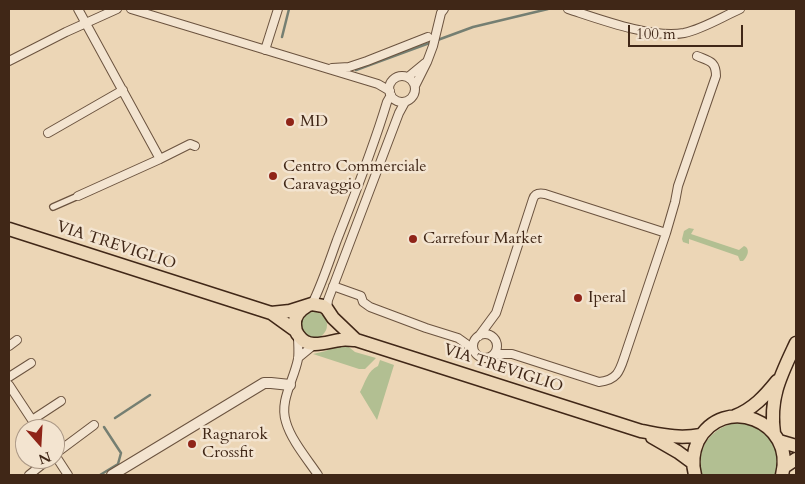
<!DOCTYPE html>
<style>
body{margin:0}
#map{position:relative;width:805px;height:484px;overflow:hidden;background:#ecd6b6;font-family:Cardo,serif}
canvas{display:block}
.frame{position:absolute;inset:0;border:10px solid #402717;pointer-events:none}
.north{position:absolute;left:15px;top:419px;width:50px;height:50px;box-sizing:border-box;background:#f3e4d0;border:1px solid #ab9886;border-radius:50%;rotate:161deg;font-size:14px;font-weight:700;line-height:20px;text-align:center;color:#402717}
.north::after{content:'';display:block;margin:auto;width:18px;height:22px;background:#8f2418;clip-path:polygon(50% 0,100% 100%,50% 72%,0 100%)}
.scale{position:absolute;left:628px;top:25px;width:115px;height:22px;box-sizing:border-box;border:2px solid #402717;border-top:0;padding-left:6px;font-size:15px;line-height:18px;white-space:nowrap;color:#402717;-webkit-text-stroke:4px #f3e4d0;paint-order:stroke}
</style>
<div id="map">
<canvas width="805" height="484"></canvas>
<div class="frame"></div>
<div class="north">N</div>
<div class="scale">100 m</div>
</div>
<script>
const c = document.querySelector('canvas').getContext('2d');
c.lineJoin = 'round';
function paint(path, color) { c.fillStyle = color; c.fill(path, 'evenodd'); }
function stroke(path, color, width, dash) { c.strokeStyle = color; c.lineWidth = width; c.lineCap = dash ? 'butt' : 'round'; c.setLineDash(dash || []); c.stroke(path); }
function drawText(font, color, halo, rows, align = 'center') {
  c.font = font + ' Cardo,serif'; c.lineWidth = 5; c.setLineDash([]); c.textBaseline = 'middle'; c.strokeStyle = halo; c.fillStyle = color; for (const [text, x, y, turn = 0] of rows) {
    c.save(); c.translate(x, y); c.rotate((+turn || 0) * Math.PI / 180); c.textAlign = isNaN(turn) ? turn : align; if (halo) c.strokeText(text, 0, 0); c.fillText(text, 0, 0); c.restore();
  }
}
paint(new Path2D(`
 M689,228L694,229L691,234L739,250L744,246L746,247C750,251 747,257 743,261H740L738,256L689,239V244L683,242L682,239L684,231Z
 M301 325a13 13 0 1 1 26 0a13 13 0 1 1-26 0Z
 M345,344L355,352L376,358L365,369H359L313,354L326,351L335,345Z
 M380,360L394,365L377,420L360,392C365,383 368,370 378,366Z
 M734,423H740L753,425L770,436L779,454L778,475H702C696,450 708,430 734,423Z`), '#b2bf92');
stroke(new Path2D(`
 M282,37L289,9
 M356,70L473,27L548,9
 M115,418L150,395
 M100,475L118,464L121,453L104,427`), '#757f72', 2.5);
const pedestrian = new Path2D(`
 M53,207L78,196`);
const minor = new Path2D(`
 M78,9L160,159
 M131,9L378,84L390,91
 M568,9C599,19 652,39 684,33C703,29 722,17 740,9
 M265,50L278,9
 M9,61L66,32L117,9
 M332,68L349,67L367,61L428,37
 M389 89a13 13 0 1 1 26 0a13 13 0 1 1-26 0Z
 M408,77L425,63
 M415,86L427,62L433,46L441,13L444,9
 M48,133L123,90
 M78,196L160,159L190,144L195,146
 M333,286L361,296L363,302L370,307L426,328L458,338L472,348
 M312,304C322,284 329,262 337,240C355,194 373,149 387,102L391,95
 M327,309L328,300L399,113L405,102
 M473 346a12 12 0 1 1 24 0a12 12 0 1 1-24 0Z
 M298,336C298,343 299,352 298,359C294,380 279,401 286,422C291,440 308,460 318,475
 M479,336L496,313L533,199C535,193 540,193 545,194L666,233
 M9,346L17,340
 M494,354H512L599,382C618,380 620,370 625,355L666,233L675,202L678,186L716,76C716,61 709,61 697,56
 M298,358L315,344
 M9,377L31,363
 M9,385L38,429
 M32,420L61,401
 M55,454L94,425
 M55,455L68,475
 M29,475L49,459`);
const tertiary = new Path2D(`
 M112,475L264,383H271L290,385`);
const primary = new Path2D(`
 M9,229L271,313L296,331
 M307,306C300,310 294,316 295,325C295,329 296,333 299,336C309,350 326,342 340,340C345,339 350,340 356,340L641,431C663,435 678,439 701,435
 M271,313L290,311L312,304L323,306L327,309L333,318L356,340
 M735,416C753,409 765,396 777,381
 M774,433C769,397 781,375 796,343
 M652,437L678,452L693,463
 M779,441L796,446
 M784,467L796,459
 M695,475C692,464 693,452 698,441C723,393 796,421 782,475`);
stroke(pedestrian, '#6b533f', 8);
stroke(minor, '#6b533f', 10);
stroke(tertiary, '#6b533f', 12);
stroke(primary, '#402717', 15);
stroke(pedestrian, '#f3e4d0', 5.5);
stroke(minor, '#f3e4d0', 8);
stroke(tertiary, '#f3e4d0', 10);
stroke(primary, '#ecd6b6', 12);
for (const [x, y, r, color] of [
 [290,122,5,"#8f2418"],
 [273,176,5,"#8f2418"],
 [413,239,5,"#8f2418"],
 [578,298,5,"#8f2418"],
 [192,444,5,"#8f2418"]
]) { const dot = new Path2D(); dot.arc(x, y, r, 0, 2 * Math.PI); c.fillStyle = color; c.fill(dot); stroke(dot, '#f3e4d0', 2); }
drawText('16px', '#402717', '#f3e4d0', [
 ["MD",300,122],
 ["Centro Commerciale",283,167],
 ["Caravaggio",283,185],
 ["Carrefour Market",423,239],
 ["Iperal",588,298],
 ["Ragnarok",202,435],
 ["Crossfit",202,453]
], 'left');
drawText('16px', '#402717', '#f3e4d0', [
 ["VIA TREVIGLIO",116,246,18],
 ["VIA TREVIGLIO",503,369,18]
]);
</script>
